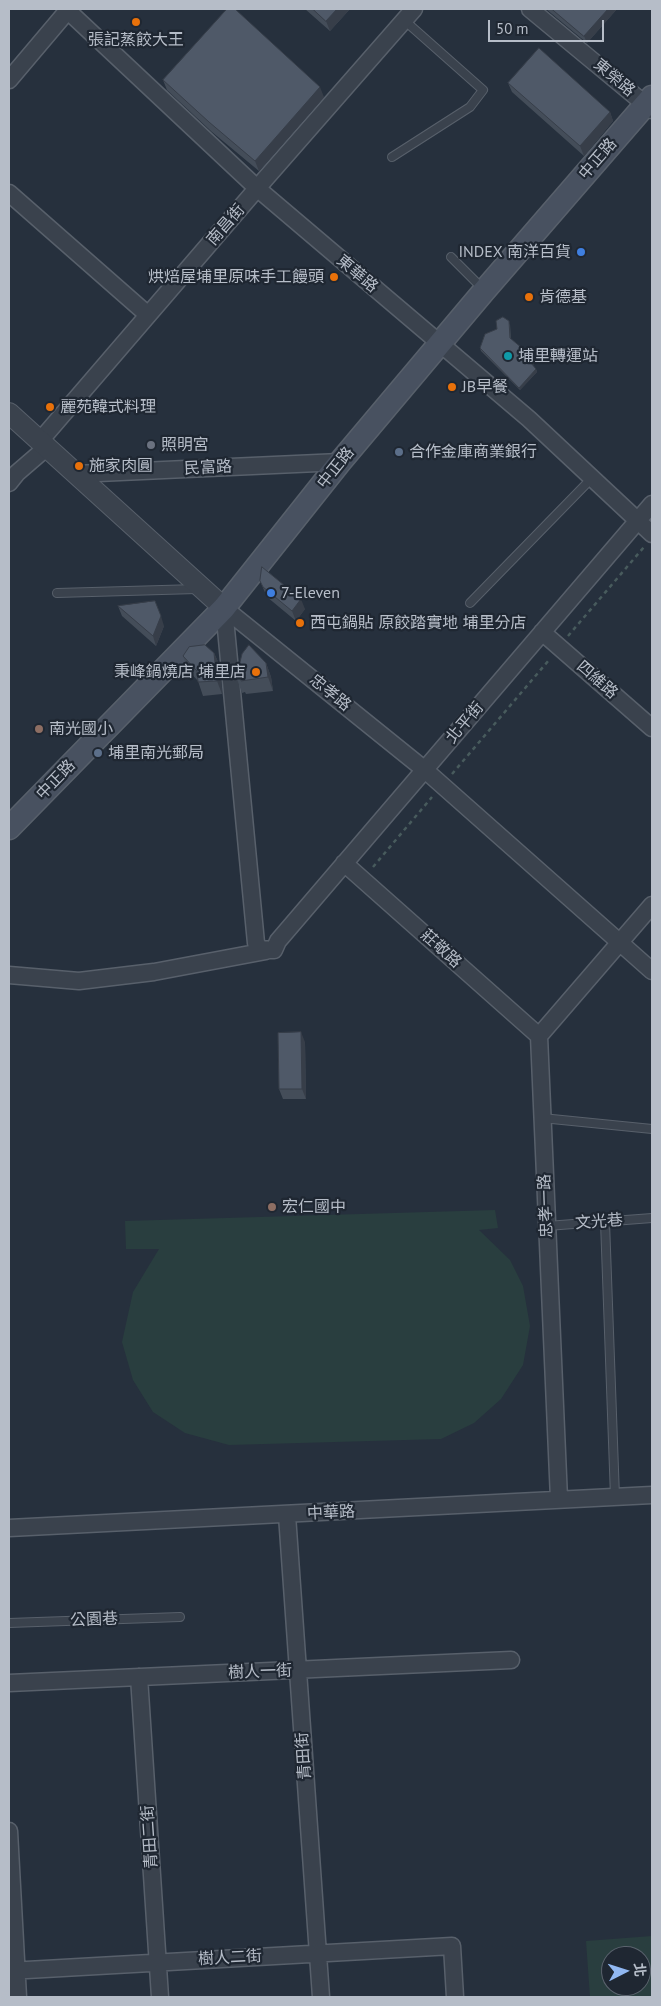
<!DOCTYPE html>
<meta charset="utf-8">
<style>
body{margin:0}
#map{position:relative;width:661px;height:2006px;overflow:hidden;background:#26303d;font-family:"PT Sans","Noto Sans TC",sans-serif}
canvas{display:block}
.frame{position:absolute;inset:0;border:10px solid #b6bdc8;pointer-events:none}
.north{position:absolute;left:601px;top:1946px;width:50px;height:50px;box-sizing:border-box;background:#1f2732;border:1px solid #5b636e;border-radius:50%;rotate:85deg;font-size:14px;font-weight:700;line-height:20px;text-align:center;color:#b6bdc8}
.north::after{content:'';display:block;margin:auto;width:18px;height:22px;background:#91b8f2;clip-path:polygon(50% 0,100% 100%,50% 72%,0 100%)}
.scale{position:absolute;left:488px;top:20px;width:116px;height:22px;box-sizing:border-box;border:2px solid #b6bdc8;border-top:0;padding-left:6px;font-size:15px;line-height:18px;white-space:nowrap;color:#b6bdc8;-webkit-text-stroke:4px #1f2732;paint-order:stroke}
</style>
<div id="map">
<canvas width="661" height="2006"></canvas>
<div class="frame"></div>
<div class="north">北</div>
<div class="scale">50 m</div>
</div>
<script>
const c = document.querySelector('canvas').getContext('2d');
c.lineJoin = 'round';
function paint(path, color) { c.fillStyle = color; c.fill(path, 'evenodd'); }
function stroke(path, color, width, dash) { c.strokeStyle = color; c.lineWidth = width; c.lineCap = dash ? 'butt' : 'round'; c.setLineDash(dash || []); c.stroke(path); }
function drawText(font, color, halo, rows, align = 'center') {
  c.font = font + ' "PT Sans","Noto Sans TC",sans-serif'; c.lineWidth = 4.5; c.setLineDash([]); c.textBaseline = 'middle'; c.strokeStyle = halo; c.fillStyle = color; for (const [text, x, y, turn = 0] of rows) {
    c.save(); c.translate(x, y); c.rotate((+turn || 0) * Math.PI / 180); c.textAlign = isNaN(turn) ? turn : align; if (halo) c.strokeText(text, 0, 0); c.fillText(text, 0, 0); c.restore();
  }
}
paint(new Path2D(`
 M495,1210L498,1228L479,1230L510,1260L523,1286L530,1326L523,1365L501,1399L474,1423L441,1439L229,1445L185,1433L153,1412L133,1380L122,1342L133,1292L159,1249H126L125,1221Z
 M652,1936V1997H590L586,1941ZM611,1956H641V1986H611Z`), '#293e3f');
const service = new Path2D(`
 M392,157L470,107L483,90L404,20
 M451,257L483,289
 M57,593L197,589
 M470,603L592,478
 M542,1118L652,1129
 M605,1222L615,1497
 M547,1226L652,1218
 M9,1623L180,1617`);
const minor = new Path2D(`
 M66,9L258,189L529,419L652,534
 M530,9L652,110
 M9,80L69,9
 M9,193L148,315
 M39,442L266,178L414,9
 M76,474L340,462
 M9,483L17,473L46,448
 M224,608L256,943L260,949L274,950L278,941L652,504
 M224,608L425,770L652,971
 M542,632L652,728
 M344,863L539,1036
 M9,975L79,981L154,972L266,951
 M559,1499L539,1036L652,905
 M287,1515L321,1997
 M9,1528L652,1495
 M139,1677L160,1997
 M9,1683L511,1660
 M9,1831L18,1997
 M9,1971L452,1946L455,1997`);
const tertiary = new Path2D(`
 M9,413L224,608`);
const secondary = new Path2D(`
 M9,828L224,608L340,462L484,291L652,97`);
stroke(service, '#58606b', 10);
stroke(minor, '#58606b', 19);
stroke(tertiary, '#58606b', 22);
stroke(secondary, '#58606b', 25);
stroke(new Path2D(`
 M568,636L644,547
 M452,774L549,660
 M373,867L432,797`), '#485b5d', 2.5, [4, 4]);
stroke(service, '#3a424d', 8);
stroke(minor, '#3a424d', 16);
stroke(tertiary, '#3a424d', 20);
stroke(secondary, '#485160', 22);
paint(new Path2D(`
 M305,9H350L330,31Z
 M546,9H617L587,43Z
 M163,80L324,97L259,171L212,132L167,90Z
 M508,83L610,112L613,121L584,156L512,92Z
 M510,324L511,339L536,362L532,365L536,369L537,372L520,390L481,351L480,348Z
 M260,581L305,609L296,621L267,597Z
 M118,606L164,626L156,646L122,616Z
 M214,653L220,666L222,694L203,696L198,681L188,670L183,656Z
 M266,663L271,677L273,691L246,694L245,692L242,693L237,679L238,670Z
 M305,1042L306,1099H283L279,1089Z`), '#444d59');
paint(new Path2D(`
 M337,9H350L330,31L326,21Z
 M608,9H617L587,43L584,36Z
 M320,87L324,97L259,171L255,161Z
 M610,112L613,121L584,156L580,146Z
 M535,359L536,362L532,366L531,363Z
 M536,369L537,372L520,390L519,388Z
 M301,599L305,609L296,621L292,611Z
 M161,616L164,626L156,646L153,636Z
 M214,653L220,666L222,694L217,681Z
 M266,663L271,677L273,691L268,677Z
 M301,1032L305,1042L306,1099L302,1089Z`), '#373e49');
const building = new Path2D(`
 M227,9H235L320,87L255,161L209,122L163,80Z
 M313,9H337L326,21Z
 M552,9H608L584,36Z
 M539,48L610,112L580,146L508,83Z
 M503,317L509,321L510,338L535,359L531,363L536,369L519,388L480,348L485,334L497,329L496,321Z
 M262,567L301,599L292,611L263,587L260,581Z
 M155,601L161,616L153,636L118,606Z
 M205,645L214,653L217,681L198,682L197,671L183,656L189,647Z
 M249,645L266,663L268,677L241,681V679H237L236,669L238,670L242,654Z
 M301,1032L302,1089H279L278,1033Z`);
paint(building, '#4f5968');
stroke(building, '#373e49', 1);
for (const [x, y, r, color] of [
 [136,22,5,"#e8710a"],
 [581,252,5,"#3f7fe0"],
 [334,277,5,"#e8710a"],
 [529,297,5,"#e8710a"],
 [508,356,5,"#0f9aa8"],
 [452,387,5,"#e8710a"],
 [50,407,5,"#e8710a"],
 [151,445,5,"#6b7280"],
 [399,452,5,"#5c6f8a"],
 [79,466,5,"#e8710a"],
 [271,593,5,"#3f7fe0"],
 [300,623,5,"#e8710a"],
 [256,672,5,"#e8710a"],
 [39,729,5,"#8d6e63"],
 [98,753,5,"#5c6f8a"],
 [272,1207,5,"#8d6e63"]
]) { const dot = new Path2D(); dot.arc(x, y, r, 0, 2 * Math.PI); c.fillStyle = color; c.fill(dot); stroke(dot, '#1f2732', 2); }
drawText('16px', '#b6bdc8', '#1f2732', [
 ["張記蒸餃大王",136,40,"center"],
 ["INDEX 南洋百貨",571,252,"right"],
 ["烘焙屋埔里原味手工饅頭",324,277,"right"],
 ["肯德基",539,297],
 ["埔里轉運站",518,356],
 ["JB早餐",462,387],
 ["麗苑韓式料理",60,407],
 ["照明宮",161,445],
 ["合作金庫商業銀行",409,452],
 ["施家肉圓",89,466],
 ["7-Eleven",281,593],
 ["西屯鍋貼 原餃踏實地 埔里分店",310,623],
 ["秉峰鍋燒店 埔里店",246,672,"right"],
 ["南光國小",49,729],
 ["埔里南光郵局",108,753],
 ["宏仁國中",282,1207]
], 'left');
drawText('16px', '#b6bdc8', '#1f2732', [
 ["東榮路",614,78,40],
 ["中正路",598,159,-49],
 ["南昌街",226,225,-49],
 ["東華路",357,274,40],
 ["民富路",208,468,-3],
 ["中正路",336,468,-51],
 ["四維路",597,680,41],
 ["忠孝路",330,693,39],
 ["北平街",465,723,-50],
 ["中正路",56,780,-46],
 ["莊敬路",441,949,42],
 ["忠孝一路",546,1206,-92],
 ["文光巷",599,1222,-4],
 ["中華路",331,1513,-3],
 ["公園巷",94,1620,-2],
 ["樹人一街",260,1672,-2],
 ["青田街",304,1756,-94],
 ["青田二街",150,1837,-94],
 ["樹人二街",230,1958,-3]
]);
</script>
